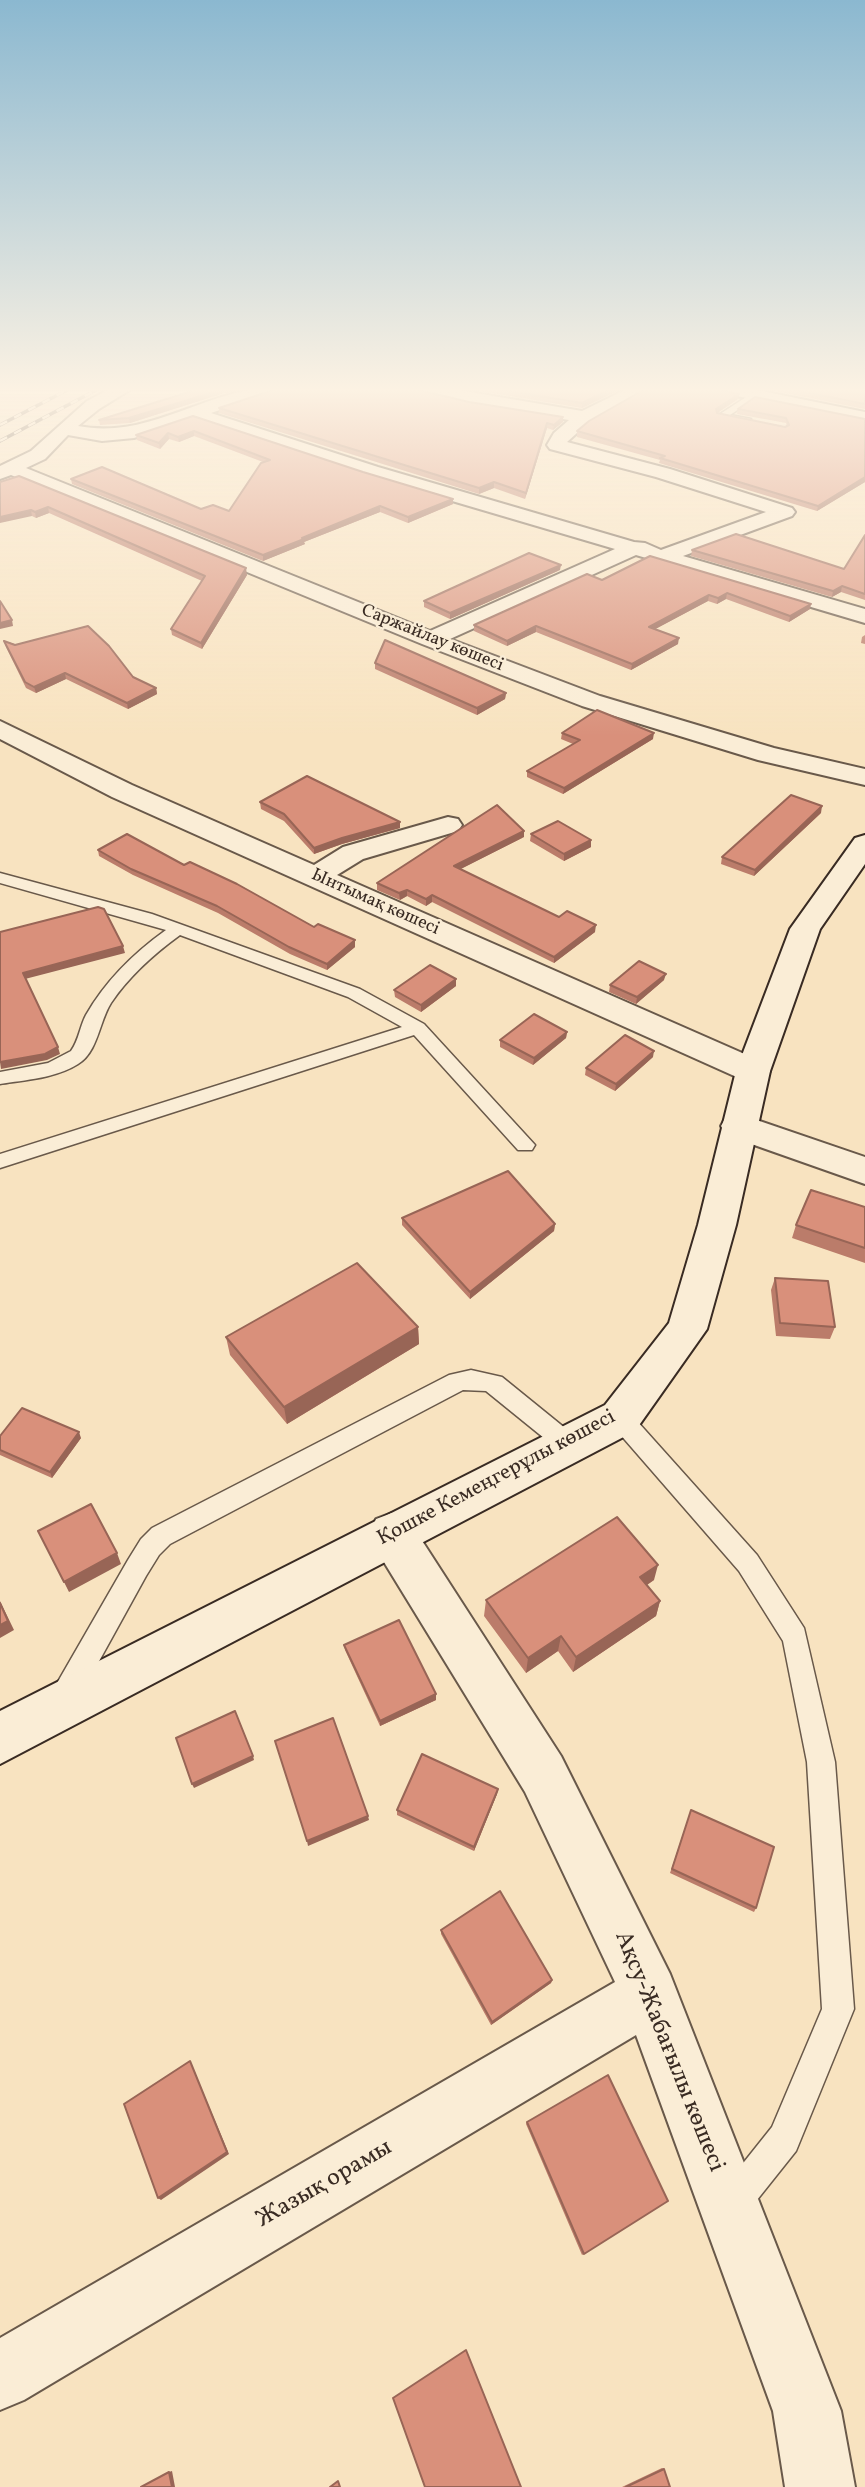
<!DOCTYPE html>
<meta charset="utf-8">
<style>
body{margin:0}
canvas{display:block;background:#f8e3c0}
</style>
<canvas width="865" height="2487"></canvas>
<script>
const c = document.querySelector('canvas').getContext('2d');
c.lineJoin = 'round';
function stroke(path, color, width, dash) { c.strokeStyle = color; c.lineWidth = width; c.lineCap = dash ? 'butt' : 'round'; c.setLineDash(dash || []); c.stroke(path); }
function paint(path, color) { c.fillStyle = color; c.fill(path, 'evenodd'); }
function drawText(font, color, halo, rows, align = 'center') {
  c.font = font + ' Vollkorn,serif'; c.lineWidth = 5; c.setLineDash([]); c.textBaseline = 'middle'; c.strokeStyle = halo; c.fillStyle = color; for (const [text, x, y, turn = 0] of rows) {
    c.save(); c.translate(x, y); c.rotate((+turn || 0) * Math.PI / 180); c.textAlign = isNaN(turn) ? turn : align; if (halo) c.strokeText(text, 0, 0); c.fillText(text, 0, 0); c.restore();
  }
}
const lane = new Path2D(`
 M754,392L757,393V397L730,415L751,419V423L717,416Z
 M0,873L152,914L360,989L424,1024L535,1145L532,1150H518L414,1035L0,1168V1154L402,1027L348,997L180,935C154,954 129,976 111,1003C99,1022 98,1052 78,1064C56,1078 25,1080 0,1084V1072L48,1063L71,1051C79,1040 80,1026 86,1015C106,980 134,953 166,930L0,883Z
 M471,1370L502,1377L576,1437L580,1444L576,1451L568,1454L560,1451L486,1391L463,1390L170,1544L159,1555L146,1576L76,1703L66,1707L56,1703L52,1694L56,1685L128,1560L141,1539L152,1528L449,1375Z
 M620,1408L628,1411L757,1555L804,1628L835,1762L854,2009L796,2151L745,2215L733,2220L721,2215L716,2203L721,2191L772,2127L822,2009L807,1762L783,1641L739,1571L612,1425L608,1418L612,1411Z`);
const street = new Path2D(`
 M112,388H133L99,409L78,426C152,440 205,388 275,388L273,392L211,413L378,467L634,542L645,543L661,550L766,512L656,477L550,449L547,445L554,433L569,420L469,404L420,392L418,388H446L582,411L629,388H650L587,424L567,442L670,469L792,508L795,512L792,516L683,556L865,609V623L636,555L450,639L600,696L774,748L865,769V785L758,760L582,706L422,644L11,475L0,479V466L31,451L87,401ZM194,418L364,475L615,549L430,631L26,468L45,459L68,435L102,441L134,438Z
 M0,721L132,785L314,865L343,847L448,817L458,819L462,825L458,831L363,859L337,875L765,1063L770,1071L765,1079L753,1082L741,1079L112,797L0,739Z
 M739,1114L865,1157V1184L726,1135L721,1126L726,1117Z
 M392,1513L408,1519L561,1756L670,1974L841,2411L855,2487H785L773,2411L636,2035L24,2400L0,2410V2338L615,1982L525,1792L376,1549L369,1534L376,1519Z`);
const secondary = new Path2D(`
 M714,388H747L865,412V422L722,393Z
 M865,835V864L820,929L770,1071L736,1225L707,1329L635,1431L0,1764V1711L605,1405L669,1323L698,1225L736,1071L790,929L855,838Z`);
stroke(lane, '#69594a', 3);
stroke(street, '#69594a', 4);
stroke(secondary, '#392b23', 4);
paint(lane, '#faedd6');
paint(street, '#faedd6');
paint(secondary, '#faedd6');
const rail = new Path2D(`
 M0,425L71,388
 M0,441L100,388`);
stroke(rail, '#392b23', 3.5);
stroke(rail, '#faedd6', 2.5, [8]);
paint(new Path2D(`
 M192,388H258L224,393L130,423L100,425L99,420L189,392Z
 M462,388H623L582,408Z
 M760,388H865V409Z
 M273,390H419L469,402L563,422L553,430L547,428L525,499L494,488L479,494L219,413V408Z
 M738,399L717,413L785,427H787L786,423L737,414L738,409L865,419V482L817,511L659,463L660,460L577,437V431Z
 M193,416L363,472L453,499V504L408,523L380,512L304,542L305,544L263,561L72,484L71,479L201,509L229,511L263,462L194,436L179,442L169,439L160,449L137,440L136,435Z
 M0,482L247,575L202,649L172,635L171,629L202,581L49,513L36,518L32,516Z
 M865,535V600L841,592L832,597L691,556L692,550L844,569Z
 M650,556L810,609L789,622L726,599L717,604L708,601L655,629L678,644L631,670L536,632L507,646L474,631V625L602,580Z
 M560,570L450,619L424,607V601Z
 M865,635V644L861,643L862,637Z
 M4,641L133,677L156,688L157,694L128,709L66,679L36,693L26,688L6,647Z
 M375,663L506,693L505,699L477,715L375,669Z
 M562,733L653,739L563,794L527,777V771L573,744L561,739Z
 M260,802L400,822V828L342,844L314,854L284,821L261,809Z
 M821,813L754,876L721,864L722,857Z
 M531,834L591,840V847L564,861L530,841Z
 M524,837L460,869L559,917L595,932L554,963L432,902L426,906L407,896L400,900L377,890V883Z
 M98,850L184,865L355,947L327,970L290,954L218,913L133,875L99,856Z
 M664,980L636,1004L609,992L610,985Z
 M456,986L421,1012L395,997L394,990Z
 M567,1032L566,1038L533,1065L500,1047V1040Z
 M653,1057L615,1091L585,1075L586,1068Z
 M865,1207V1263L792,1238L796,1225Z
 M402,1218L555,1224L554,1231L470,1299L402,1225Z
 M775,1278L835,1327L830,1339L776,1336L771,1290Z
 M418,1327L419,1344L287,1424L230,1355L226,1337Z
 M0,1436L81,1438L52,1478L0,1455Z
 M654,1580L647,1585L660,1601L656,1616L573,1672L558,1651L526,1673L484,1616L486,1600Z
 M344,1645L436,1700L380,1726L345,1650Z
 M498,1789L497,1794L474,1851L397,1815V1810Z
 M691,1810L756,1908L754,1912L670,1873Z
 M441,1930L552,1980L551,1983L491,2025L441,1934Z
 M527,2122L668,2201L582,2255L526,2124Z
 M662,2468L664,2469L670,2487H622Z`), '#bb7c6a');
paint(new Path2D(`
 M227,388H258L224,393L130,423L129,418Z
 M613,388H623L582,408V403Z
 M739,394L738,399L716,414V409Z
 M563,417V422L553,430L554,425Z
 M547,423V428L525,499L526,493Z
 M194,431V436L179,442L178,437Z
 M168,433L169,439L160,449L159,443Z
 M865,477V482L817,511L818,506Z
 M494,482V488L479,494V488Z
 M453,499V504L408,523V517Z
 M380,506V512L304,542L305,544L263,561V555L302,538Z
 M48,507L49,513L36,518L35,512Z
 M31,510L32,516L0,523V517Z
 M561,565L560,570L450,619V613Z
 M246,568L247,575L202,649L201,643Z
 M842,586L841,592L832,597L833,591Z
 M727,593L726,599L717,604L718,598Z
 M709,595L708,601L648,633L649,627Z
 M811,604L810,609L789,622L790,616Z
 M12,620L13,626L0,629V623Z
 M536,626V632L507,646V641Z
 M679,638L678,644L631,670L632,664Z
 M65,673L66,679L36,693L34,687Z
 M156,688L157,694L128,709L127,703Z
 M506,693L505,699L477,715V708Z
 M654,733L653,739L563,794L564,788Z
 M822,806L821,813L754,876L755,870Z
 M400,822V828L342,844L314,854V848L342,838Z
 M524,831V837L453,873L454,866Z
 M591,840V847L564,861V854Z
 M407,890V896L400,900L399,893Z
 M432,895V902L426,906V899Z
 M596,925L595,932L554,963V957Z
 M355,940V947L327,970V964Z
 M123,946L125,953L25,979L23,973Z
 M666,974L664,980L636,1004L637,997Z
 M456,979V986L421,1012V1005Z
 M567,1032L566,1038L533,1065L534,1058Z
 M58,1047L60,1054L47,1060L1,1069L0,1062Z
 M654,1051L653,1057L615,1091L616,1084Z
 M555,1224L554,1231L470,1299V1292Z
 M418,1327L419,1344L287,1424L284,1407Z
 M79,1432L81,1438L52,1478L50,1472Z
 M117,1553L121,1564L69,1592L64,1582Z
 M658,1565L654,1580L636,1592L640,1577Z
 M0,1601L14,1630L0,1638Z
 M660,1601L656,1616L573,1672L576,1657Z
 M561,1636L558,1651L526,1673L528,1658Z
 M436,1694V1700L380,1726V1721Z
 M253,1756L254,1760L194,1788L192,1784Z
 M498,1789L497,1794L474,1851V1847Z
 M368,1816L369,1820L308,1846L307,1841Z
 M552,1980L551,1983L491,2025L492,2022Z
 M190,2061L229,2154L161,2200L158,2198Z
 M172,2471L175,2487H172L169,2472Z`), '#986556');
const building = new Path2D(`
 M192,388H227L129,418L99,420L189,392Z
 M274,388H419V390L469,402L563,417L554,425L547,423L526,493L494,482L479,488L219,408L273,390Z
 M491,388H613L582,403Z
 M647,388H718L721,390L739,394L716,409L717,413L785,427L789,425L786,418L738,409L755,397L865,419V477L818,506L660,458L665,456L577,431L589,421Z
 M785,388H865V404Z
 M193,416L363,472L453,499L408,517L380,506L302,538L304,539L263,555L71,479L102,467L201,509L213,505L229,511L261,463L270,460L194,431L178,437L168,433L159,443L136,435Z
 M19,476L246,568L201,643L171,629L205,576L48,507L35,512L31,510L0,517V482Z
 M736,534L844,569L865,535V594L842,586L833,591L692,550Z
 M529,553L561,565L450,613L424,601Z
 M650,556L811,604L790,616L727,593L718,598L709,595L649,627L679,638L632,664L536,626L507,641L474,625L587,574L602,580Z
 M0,601L12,620L0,623Z
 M88,626L109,646L133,677L156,688L127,703L65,673L34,687L25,682L4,641L15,645Z
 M385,640L506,693L477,708L375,663Z
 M597,710L654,733L564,788L527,771L580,740L562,733Z
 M307,776L400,822L342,838L314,848L284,814L260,802Z
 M791,795L822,806L755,870L722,857Z
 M497,805L524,831L454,866L559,917L567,911L596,925L554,957L432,895L426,899L407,890L399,893L377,883Z
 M558,821L591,840L564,854L531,834Z
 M127,834L184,865L190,862L237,884L314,927L318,924L355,940L327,964L289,947L217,906L131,869L98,850Z
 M98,907L104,909L123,946L23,973L58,1047L45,1054L0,1062V932Z
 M639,961L666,974L637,997L610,985Z
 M430,965L456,979L421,1005L394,990Z
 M534,1014L567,1032L534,1058L500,1040Z
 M625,1035L654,1051L616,1084L586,1068Z
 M508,1171L555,1224L470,1292L402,1218Z
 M811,1190L865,1207V1248L796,1225Z
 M357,1263L418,1327L284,1407L226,1337Z
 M775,1278L828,1281L835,1327L780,1323Z
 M22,1408L79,1432L50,1472L0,1450V1436Z
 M91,1504L117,1553L64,1582L38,1531Z
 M617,1517L658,1565L640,1577L660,1601L576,1657L561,1636L528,1658L486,1600Z
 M0,1603L8,1621L0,1625Z
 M399,1620L436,1694L380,1721L344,1645Z
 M235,1711L253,1756L192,1784L176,1738Z
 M333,1718L368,1816L307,1841L275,1741Z
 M422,1754L498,1789L474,1847L397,1810Z
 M691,1810L774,1847L756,1908L672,1869Z
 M500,1891L552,1980L492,2022L441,1930Z
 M190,2061L227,2152L158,2198L124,2104Z
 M608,2075L668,2201L584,2254L527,2122Z
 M466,2350L521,2487H425L393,2398Z
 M664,2469L670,2487H626Z
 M169,2472L172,2487H141Z
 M338,2481L340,2487H330Z`);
paint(building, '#d9907b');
stroke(building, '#986556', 2);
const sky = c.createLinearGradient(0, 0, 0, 736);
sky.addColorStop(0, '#8bb8d0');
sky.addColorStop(0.53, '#fcf2e3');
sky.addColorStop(1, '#fcf2e300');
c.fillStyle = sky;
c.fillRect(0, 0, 865, 736);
drawText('18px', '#392b23', '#faedd6', [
 ["Саржайлау көшесі",432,639,22],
 ["Ынтымақ көшесі",375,903,24]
]);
drawText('21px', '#392b23', '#faedd6', [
 ["Қошке Кемеңгерұлы көшесі",497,1479,-28]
]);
drawText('24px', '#392b23', '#faedd6', [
 ["Ақсу-Жабағылы көшесі",668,2052,68],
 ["Жазық орамы",325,2185,-30]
]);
</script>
